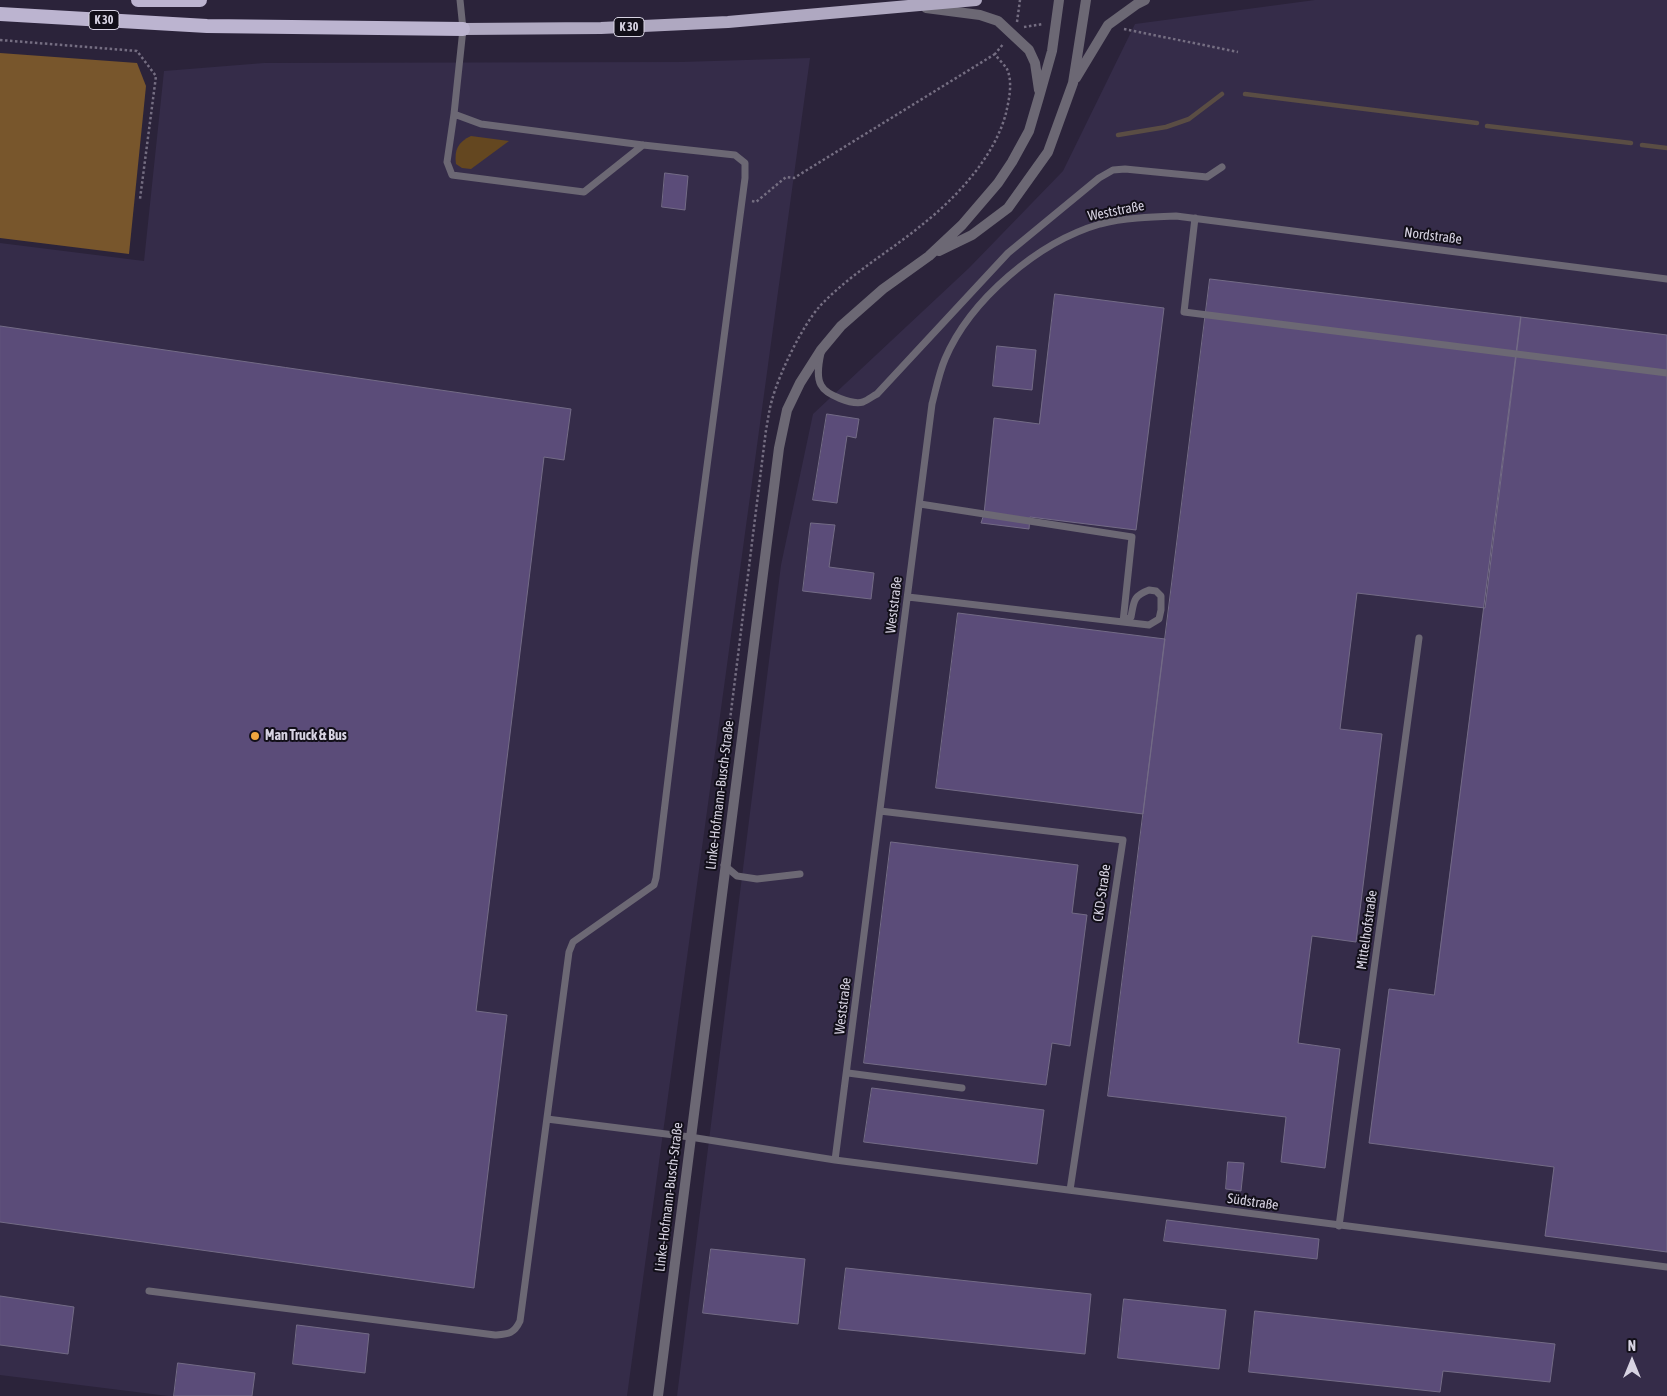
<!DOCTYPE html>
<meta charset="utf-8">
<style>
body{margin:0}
#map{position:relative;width:1667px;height:1396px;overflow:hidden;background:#2b233a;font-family:"Asap Condensed",sans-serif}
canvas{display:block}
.north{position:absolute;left:1607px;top:1336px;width:50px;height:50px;-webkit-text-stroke:4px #120f19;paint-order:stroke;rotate:0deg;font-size:14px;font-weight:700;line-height:20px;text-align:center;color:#d7d3e2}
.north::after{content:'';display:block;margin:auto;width:18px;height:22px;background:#d7d3e2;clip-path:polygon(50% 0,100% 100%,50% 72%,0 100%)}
</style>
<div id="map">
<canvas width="1667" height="1396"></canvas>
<div class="north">N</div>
</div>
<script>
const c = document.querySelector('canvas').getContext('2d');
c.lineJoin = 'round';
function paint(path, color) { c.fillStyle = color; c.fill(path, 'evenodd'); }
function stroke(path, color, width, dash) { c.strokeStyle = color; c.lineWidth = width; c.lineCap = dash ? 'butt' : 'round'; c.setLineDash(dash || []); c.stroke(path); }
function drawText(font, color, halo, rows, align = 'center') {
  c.font = font + ' "Asap Condensed",sans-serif'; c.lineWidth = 4; c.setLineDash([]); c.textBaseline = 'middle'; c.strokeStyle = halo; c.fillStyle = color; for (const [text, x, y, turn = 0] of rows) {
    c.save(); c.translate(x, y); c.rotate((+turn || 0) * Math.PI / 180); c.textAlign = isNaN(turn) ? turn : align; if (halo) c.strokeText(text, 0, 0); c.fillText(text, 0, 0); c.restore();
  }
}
paint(new Path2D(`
 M1315,0H1667V1396H677L781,565L813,414L969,268L1063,171L1135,24Z
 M810,58L627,1396H168L0,1375V243L144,261L164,71L264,63L681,62Z`), '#352c49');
paint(new Path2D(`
 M471,136L509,141L471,169L462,168L456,164C454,150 458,142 471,136Z`), '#644720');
paint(new Path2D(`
 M0,53L137,63L146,86L129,254L0,238Z`), '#78562c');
stroke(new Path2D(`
 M1245,94L1477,123
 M1487,126L1631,143
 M1118,135L1166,127L1189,119L1222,94
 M1642,145L1667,148`), '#5a4d44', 4.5);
const building = new Path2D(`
 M665,173L688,176L685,210L662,207Z
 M1210,279L1521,317L1485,608L1357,593L1340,729L1382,734L1356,942L1312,936L1298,1043L1340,1049L1325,1168L1281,1162L1286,1117L1108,1096Z
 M1055,294L1164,308L1136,530L1030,517L1029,529L981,523L984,514L994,418L1039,424Z
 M1521,317L1667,335V1252L1545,1236L1554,1167L1369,1143L1389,989L1434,995Z
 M0,326L571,409L564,460L544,457L476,1011L507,1015L474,1288L0,1222Z
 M997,346L1036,350L1032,390L993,386Z
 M827,414L859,419L856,438L847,436L837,503L813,500Z
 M811,523L835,525L829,567L874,573L871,599L803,591Z
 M958,613L1165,639L1143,814L936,788Z
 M891,842L1078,865L1072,913L1087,915L1070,1046L1052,1043L1046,1085L864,1063Z
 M872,1088L1044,1110L1037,1164L864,1142Z
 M1228,1162L1244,1163L1241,1191L1226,1189Z
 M1167,1220L1319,1239L1317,1259L1164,1241Z
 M711,1249L805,1259L798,1324L703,1313Z
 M846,1268L1091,1294L1085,1354L839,1329Z
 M0,1296L74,1307L68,1354L0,1345Z
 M1124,1299L1226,1310L1219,1369L1118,1358Z
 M1255,1311L1555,1344L1550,1382L1443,1371L1440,1392L1249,1372Z
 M297,1325L369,1334L365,1373L293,1364Z
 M178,1363L255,1373L252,1396H174Z`);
paint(building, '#5b4c79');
stroke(building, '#736b86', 1);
stroke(new Path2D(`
 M1017,22L1020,0
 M1024,27L1043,24
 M1124,29L1238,52
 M0,40L137,51L156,76L140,199
 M752,201L756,202L786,177L794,178L995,54
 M725,760L766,430C768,420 769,410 772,400C779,374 802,326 820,306C850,274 889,252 923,224C957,197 995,156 1006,113C1009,100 1013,82 1007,69C1004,64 998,59 995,54L1004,43`), '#756e82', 2.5, [2.5, 2.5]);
stroke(new Path2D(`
 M454,114L447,162L452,175L584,192L643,145
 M1195,218L1184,312L1667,373
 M821,353C819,362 816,376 821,385C826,395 852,405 863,402C868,400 873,396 877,394L1008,253L1099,178L1113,170L1125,169L1207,177L1222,167
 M1149,590L1156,591L1161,596V610L1159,619L1149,625L1123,622L1131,617C1134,601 1133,596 1149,590Z
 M908,597L1123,622L1132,537L920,504
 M880,811L1123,840L1070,1190
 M724,865L737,876L757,879L800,874
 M848,1073L962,1088
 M547,1119L690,1137L835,1160L1667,1267
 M835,1160L932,404C936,389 939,373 945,359C970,300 1038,242 1100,224C1124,218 1150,217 1176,216L1667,279
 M1339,1226L1419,638
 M149,1291L495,1335C508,1334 514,1334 520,1321L569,952L573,942L654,885L656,878L695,557L745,178V163L735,155L643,145L481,124L454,114L463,29L460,0`), '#6c6874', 7);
stroke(new Path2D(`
 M926,8L980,15L998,21L1029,50L1035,63L1039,90
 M1076,78L1108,25L1137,4L1145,0
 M939,251L972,235L1008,208L1048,152L1073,83L1086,0
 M658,1396L779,448L787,410L800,383L821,350L841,326L883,289L929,256L962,225L998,183L1012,162L1029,131L1039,97L1052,51L1059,0`), '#6c6874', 10);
stroke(new Path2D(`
 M463,29L601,28L728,22L976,0`), '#afa8c1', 12);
stroke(new Path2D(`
 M138,0H200
 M0,14L207,26L463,29`), '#bcb4d0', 14);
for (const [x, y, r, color] of [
 [255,736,5,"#f0a63f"]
]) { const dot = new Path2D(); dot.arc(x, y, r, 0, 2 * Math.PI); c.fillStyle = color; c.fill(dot); stroke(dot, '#120f19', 2); }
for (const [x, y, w] of [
 [104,20,30],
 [629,27,30]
]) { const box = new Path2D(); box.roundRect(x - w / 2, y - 9.5, w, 19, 4); c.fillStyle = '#120f19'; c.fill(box); stroke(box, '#d7d3e2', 1); }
drawText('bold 12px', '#d7d3e2', null, [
 ["K 30",104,20],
 ["K 30",629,27]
]);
drawText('14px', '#d7d3e2', '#120f19', [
 ["Weststraße",1116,211,-11],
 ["Nordstraße",1433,236,7],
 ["Weststraße",894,605,-83],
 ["Linke-Hofmann-Busch-Straße",720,795,-83],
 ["CKD-Straße",1102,893,-82],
 ["Mittelhofstraße",1367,930,-82],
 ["Weststraße",843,1006,-83],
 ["Linke-Hofmann-Busch-Straße",669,1197,-83],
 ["Südstraße",1253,1202,8]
]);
drawText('bold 14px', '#d7d3e2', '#120f19', [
 ["Man Truck & Bus",265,736]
], 'left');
</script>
